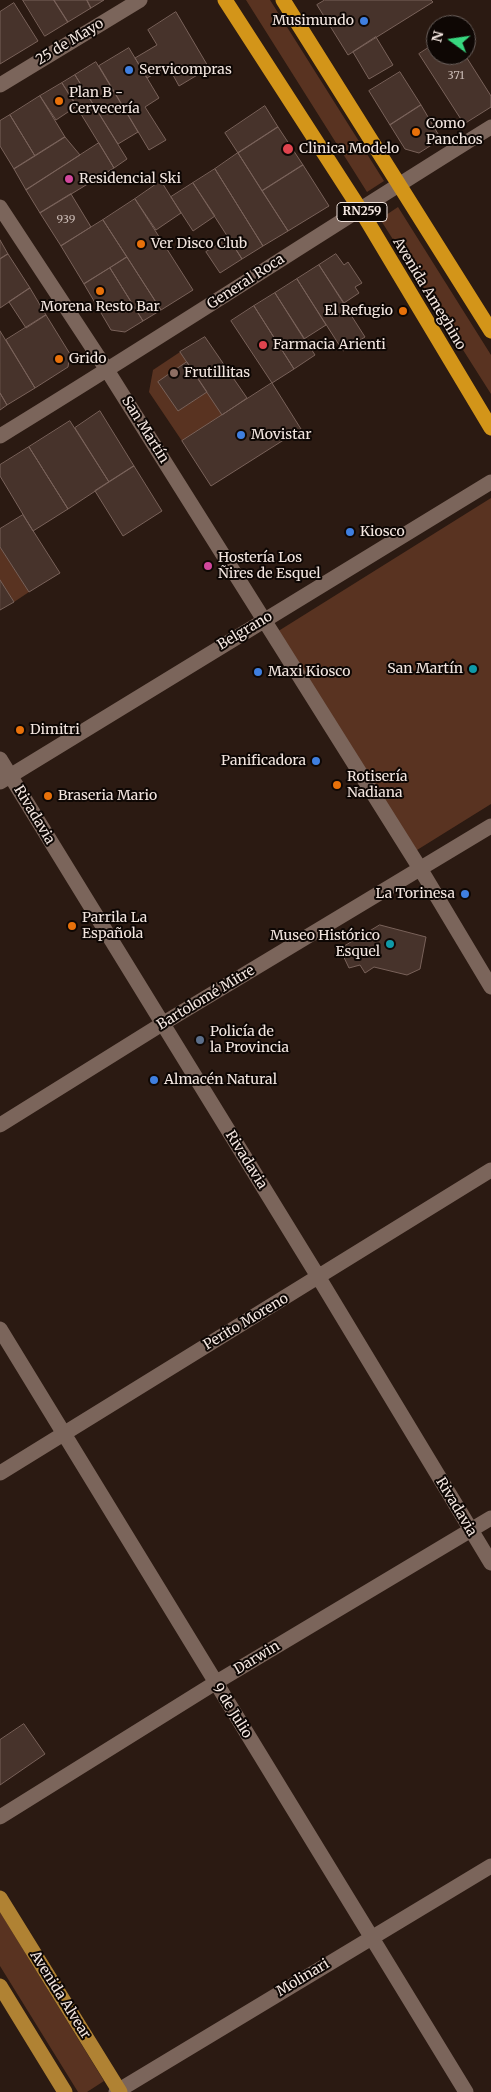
<!DOCTYPE html>
<meta charset="utf-8">
<style>
body{margin:0}
#map{position:relative;width:491px;height:2092px;overflow:hidden;background:#2b1a12;font-family:Merriweather,serif}
canvas{display:block}
.north{position:absolute;left:426px;top:15px;width:50px;height:50px;box-sizing:border-box;background:#0e0704;border:1px solid #6a605c;border-radius:50%;rotate:284deg;font-size:14px;font-weight:700;line-height:20px;text-align:center;color:#f3e6e0}
.north::after{content:'';display:block;margin:auto;width:18px;height:22px;background:#38d880;clip-path:polygon(50% 0,100% 100%,50% 72%,0 100%)}
</style>
<div id="map">
<canvas width="491" height="2092"></canvas>
<div class="north">N</div>
</div>
<script>
const c = document.querySelector('canvas').getContext('2d');
c.lineJoin = 'round';
function paint(path, color) { c.fillStyle = color; c.fill(path, 'evenodd'); }
function stroke(path, color, width, dash) { c.strokeStyle = color; c.lineWidth = width; c.lineCap = dash ? 'butt' : 'round'; c.setLineDash(dash || []); c.stroke(path); }
function drawText(font, color, halo, rows, align = 'center') {
  c.font = font + ' Merriweather,serif'; c.lineWidth = 4; c.setLineDash([]); c.textBaseline = 'middle'; c.strokeStyle = halo; c.fillStyle = color; for (const [text, x, y, turn = 0] of rows) {
    c.save(); c.translate(x, y); c.rotate((+turn || 0) * Math.PI / 180); c.textAlign = isNaN(turn) ? turn : align; if (halo) c.strokeText(text, 0, 0); c.fillText(text, 0, 0); c.restore();
  }
}
paint(new Path2D(`
 M246,0H270L384,181L367,192Z
 M398,207L491,355V394L380,219Z
 M180,352L187,362L159,382L178,411L207,392L222,415L182,441L149,392L153,370Z
 M491,498V804L409,855L272,635Z
 M0,547L29,592L14,602L0,580Z
 M0,1912L104,2081L87,2092H78L0,1966Z`), '#593321');
const building = new Path2D(`
 M23,0H54L68,22L45,36Z
 M54,0H87L91,8L68,22Z
 M87,0H104L91,8Z
 M325,0H431L433,2L348,55L317,5Z
 M14,3L38,41L0,64V12Z
 M176,12L209,68L179,86L168,66L147,78L135,58L157,45L148,30Z
 M376,37L393,65L369,79L353,52Z
 M436,43V55H465L491,96V107L464,124L419,54Z
 M129,48L159,98L145,107L166,140L149,150L99,66Z
 M96,62L138,132L118,144L75,75Z
 M400,72L421,105L390,125L369,91Z
 M75,75L127,159L114,168L62,83Z
 M62,83L77,106L56,120L40,96Z
 M40,96L65,137L35,156L10,115Z
 M421,105L441,139L419,153L405,149L390,125Z
 M265,106L278,127L238,153L225,133Z
 M10,115L35,156L14,169L0,146V121Z
 M278,127L303,165L262,191L238,153Z
 M65,137L80,155L26,190L14,169Z
 M99,143L114,168L40,213L26,190Z
 M238,153L288,231L263,246L215,169Z
 M303,165L329,206L288,231L262,191Z
 M215,169L263,246L242,259L193,183Z
 M161,181L181,213L156,230L135,199Z
 M193,183L215,216L193,231L171,197Z
 M71,194L91,227L61,246L40,213Z
 M135,199L193,290L161,310L103,220Z
 M103,220L127,257L84,284L61,246Z
 M229,238L242,259L220,273L206,252Z
 M0,240L8,254L0,259Z
 M8,254L30,288L0,308V259Z
 M336,254L344,265L348,262L362,283L355,287L359,293L344,303L319,265Z
 M127,257L161,310L143,321L110,268Z
 M319,265L365,337L343,351L297,279Z
 M110,268L143,321L125,332L111,330L84,284Z
 M297,279L326,325L304,339L275,293Z
 M30,288L46,315L26,328L9,302Z
 M275,293L315,355L294,369L254,306Z
 M254,306L294,369L272,383L231,321Z
 M46,315L70,354L68,367L35,388L6,340Z
 M0,331L35,388L7,405L0,393Z
 M205,337L247,398L222,415L180,352Z
 M187,362L207,392L178,411L158,382Z
 M272,383L301,429L211,486L182,441Z
 M0,393L7,405L0,410Z
 M100,411L134,466L109,482L75,428Z
 M70,421L109,482L68,509L29,447Z
 M29,447L68,509L33,531L0,476V465Z
 M134,466L162,511L123,536L95,491Z
 M23,515L60,573L29,592L0,547V529Z
 M0,580L14,602L0,610Z
 M380,925L426,937L420,969L407,975L374,967L365,973L360,965L349,968L340,949Z
 M24,1724L45,1754L0,1785V1740Z`);
paint(building, '#47332b');
stroke(building, '#79625a', 1);
stroke(new Path2D(`
 M0,85L140,0
 M0,207L107,370L421,870L491,987
 M0,436C165,335 327,229 491,127
 M0,759L319,1278L491,1563
 M0,782L491,482
 M0,1125L162,1024L491,826
 M0,1329L466,2092
 M0,1473L491,1170
 M0,1817L215,1683L491,1518
 M116,2092L491,1866`), '#7b655b', 15);
stroke(new Path2D(`
 M0,1898L120,2092
 M0,1986L65,2092`), '#b08233', 15);
stroke(new Path2D(`
 M225,0L360,209L491,428
 M283,0L491,331`), '#d39519', 15);
for (const [x, y, r, color] of [
 [364,21,5,"#3f7fe0"],
 [129,70,5,"#3f7fe0"],
 [59,101,5,"#e8710a"],
 [416,132,5,"#e8710a"],
 [288,149,6,"#e0444e"],
 [69,179,5,"#d1479c"],
 [141,244,5,"#e8710a"],
 [100,291,5,"#e8710a"],
 [403,311,5,"#e8710a"],
 [263,345,5,"#e0444e"],
 [59,359,5,"#e8710a"],
 [174,373,5,"#8d6e63"],
 [241,435,5,"#3f7fe0"],
 [350,532,5,"#3f7fe0"],
 [208,566,5,"#d1479c"],
 [473,669,5,"#0f9aa8"],
 [258,672,5,"#3f7fe0"],
 [20,730,5,"#e8710a"],
 [316,761,5,"#3f7fe0"],
 [337,785,5,"#e8710a"],
 [48,796,5,"#e8710a"],
 [465,894,5,"#3f7fe0"],
 [72,926,5,"#e8710a"],
 [390,944,5,"#0f9aa8"],
 [200,1040,5,"#5c6f8a"],
 [154,1080,5,"#3f7fe0"]
]) { const dot = new Path2D(); dot.arc(x, y, r, 0, 2 * Math.PI); c.fillStyle = color; c.fill(dot); stroke(dot, '#0e0704', 2); }
drawText('11px', '#c8b9b3', null, [
 ["371",456,76],
 ["939",66,220]
]);
for (const [x, y, w] of [
 [362,212,50]
]) { const box = new Path2D(); box.roundRect(x - w / 2, y - 9.5, w, 19, 4); c.fillStyle = '#0e0704'; c.fill(box); stroke(box, '#f3e6e0', 1); }
drawText('bold 12px', '#f3e6e0', null, [
 ["RN259",362,212]
]);
drawText('14px', '#f3e6e0', '#0e0704', [
 ["Musimundo",354,21,"right"],
 ["Servicompras",139,70],
 ["Plan B -",69,93],
 ["Cervecería",69,109],
 ["Como",426,124],
 ["Panchos",426,140],
 ["Clinica Modelo",299,149],
 ["Residencial Ski",79,179],
 ["Ver Disco Club",151,244],
 ["Morena Resto Bar",100,307,"center"],
 ["El Refugio",393,311,"right"],
 ["Farmacia Arienti",273,345],
 ["Grido",69,359],
 ["Frutillitas",184,373],
 ["Movistar",251,435],
 ["Kiosco",360,532],
 ["Hostería Los",218,558],
 ["Ñires de Esquel",218,574],
 ["San Martín",463,669,"right"],
 ["Maxi Kiosco",268,672],
 ["Dimitri",30,730],
 ["Panificadora",306,761,"right"],
 ["Rotisería",347,777],
 ["Nadiana",347,793],
 ["Braseria Mario",58,796],
 ["La Torinesa",455,894,"right"],
 ["Parrila La",82,918],
 ["Española",82,934],
 ["Museo Histórico",380,936,"right"],
 ["Esquel",380,952,"right"],
 ["Policía de",210,1032],
 ["la Provincia",210,1048],
 ["Almacén Natural",164,1080]
], 'left');
drawText('14px', '#f3e6e0', '#0e0704', [
 ["25 de Mayo",70,42,-31],
 ["General Roca",246,282,-33],
 ["Avenida Ameghino",429,294,59],
 ["San Martín",145,430,58],
 ["Belgrano",245,631,-31],
 ["Rivadavia",34,815,59],
 ["Bartolomé Mitre",206,998,-31],
 ["Rivadavia",246,1160,58],
 ["Perito Moreno",246,1322,-31],
 ["Rivadavia",456,1507,59],
 ["Darwin",257,1658,-31],
 ["9 de Julio",232,1711,58],
 ["Molinari",303,1978,-31],
 ["Avenida Alvear",60,1995,58]
]);
</script>
